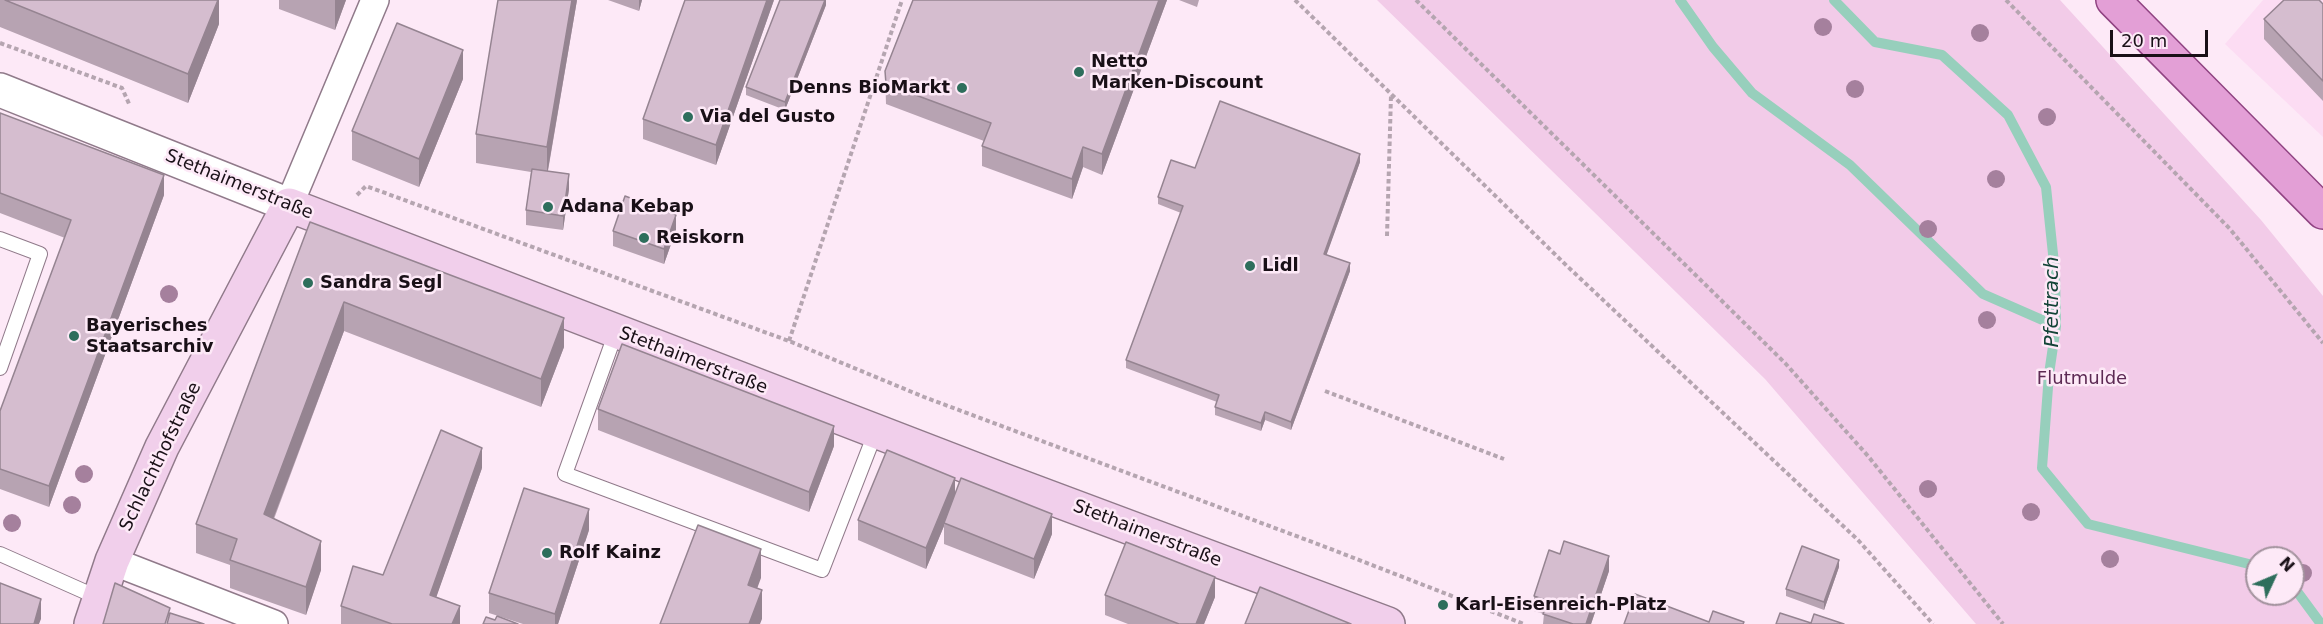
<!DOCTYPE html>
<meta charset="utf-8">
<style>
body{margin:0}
#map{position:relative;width:2323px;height:624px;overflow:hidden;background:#fde9f7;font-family:"DejaVu Sans",sans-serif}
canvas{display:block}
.north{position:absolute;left:2245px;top:546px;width:60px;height:60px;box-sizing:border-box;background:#fde9f7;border:2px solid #a2929d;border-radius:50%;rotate:46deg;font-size:16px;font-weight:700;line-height:24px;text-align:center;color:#191017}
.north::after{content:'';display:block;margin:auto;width:21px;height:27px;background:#2e6e5c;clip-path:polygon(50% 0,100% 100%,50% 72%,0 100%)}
.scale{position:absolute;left:2110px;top:30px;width:98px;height:27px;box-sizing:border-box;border:3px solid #191017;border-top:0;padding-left:8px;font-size:18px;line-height:21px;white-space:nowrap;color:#191017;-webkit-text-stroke:4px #fde9f7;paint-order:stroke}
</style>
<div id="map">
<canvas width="2323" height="624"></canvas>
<div class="north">N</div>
<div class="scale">20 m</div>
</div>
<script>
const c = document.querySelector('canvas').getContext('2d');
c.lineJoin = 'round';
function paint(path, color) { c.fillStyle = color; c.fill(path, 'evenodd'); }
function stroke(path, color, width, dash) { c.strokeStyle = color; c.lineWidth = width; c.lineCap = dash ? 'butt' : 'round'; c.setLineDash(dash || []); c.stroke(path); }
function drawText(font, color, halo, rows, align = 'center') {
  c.font = font + ' "DejaVu Sans",sans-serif'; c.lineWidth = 5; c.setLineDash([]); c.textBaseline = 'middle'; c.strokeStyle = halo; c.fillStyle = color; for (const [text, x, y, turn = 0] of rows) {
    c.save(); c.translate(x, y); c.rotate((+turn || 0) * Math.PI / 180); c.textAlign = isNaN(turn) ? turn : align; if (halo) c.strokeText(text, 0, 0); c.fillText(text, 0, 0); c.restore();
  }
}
paint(new Path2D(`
 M2263,0H2323V137L2225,44Z`), '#fcdcf3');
paint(new Path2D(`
 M1377,0H2060L2261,220L2323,296V624H1976L1765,379ZM2257,558H2293V594H2257Z`), '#f2cbe8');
stroke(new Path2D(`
 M1680,0L1713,47L1752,93L1850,165L1983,294L2056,326
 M1834,0L1875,42L1942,55L2008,115L2046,187L2055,273L2056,326L2049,374L2042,468L2088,524L2257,566
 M2293,586L2321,624`), '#97cfbc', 10);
const service = new Path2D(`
 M0,239L40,254L0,368
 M616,332L565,474L822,570L876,431
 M0,554L99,598`);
const minor = new Path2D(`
 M289,205L375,0
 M112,561L274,624`);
const tertiary = new Path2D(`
 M0,90L289,205`);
const secondary = new Path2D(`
 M91,624L112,561L162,447L289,205L1000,479L1388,624`);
const primary = new Path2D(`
 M2113,0L2323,212`);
stroke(service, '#907a8a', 16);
stroke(minor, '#907a8a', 30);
stroke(tertiary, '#907a8a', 36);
stroke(secondary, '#907a8a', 36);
stroke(primary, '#904382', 36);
stroke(new Path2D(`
 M1295,0L1567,266L1858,540L1933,624
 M1416,0L1785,363L1868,456L2003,624
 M2006,0L2230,229L2323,343
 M0,43L122,88L130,106
 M357,195L366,186L789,341L924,397L1323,546L1524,624
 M1387,236L1391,95
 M789,341L902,0
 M1325,391L1504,459`), '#b5a5b0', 4, [4.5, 3]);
stroke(service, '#fff', 14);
stroke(minor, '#fff', 27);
stroke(tertiary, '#fff', 33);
stroke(secondary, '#f1cfeb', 33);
stroke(primary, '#e39fd6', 33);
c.fillStyle = '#a5809d';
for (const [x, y] of [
 [1823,27],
 [1980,33],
 [1855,89],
 [2047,117],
 [1996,179],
 [1928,229],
 [169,294],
 [1987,320],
 [84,474],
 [1928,489],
 [72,505],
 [2031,512],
 [12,523],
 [2110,559],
 [2303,573]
]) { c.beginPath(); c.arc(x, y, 9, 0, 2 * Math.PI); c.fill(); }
paint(new Path2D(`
 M0,0H219V24L188,103L0,27Z
 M279,0H346L335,30L279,9Z
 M577,0L548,171L569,189L563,230L526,225V210L531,172L476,163V134Z
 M608,0H642L639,11Z
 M774,0L716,165L643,139V119Z
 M826,0V5L785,110L746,95V87Z
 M913,0H1167L1102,175L1083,167L1072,199L982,166V146L984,141L886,104L885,71Z
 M1179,0H1199L1197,7Z
 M2323,4V101L2264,39V19Z
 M463,79L419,187L352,160V131Z
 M0,113L164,195L49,507L0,489V411L65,238L0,213Z
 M1360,162L1326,255L1350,271L1291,430L1265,420L1261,431L1215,415V407L1217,402L1126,368V360L1181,213L1158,204V197L1195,168Z
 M310,222L564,347L541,407L344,331L274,519L321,570L306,615L230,588V565L196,553V524Z
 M676,230L664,264L613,246V231Z
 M598,409L834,446L809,512L598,430Z
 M482,468L436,597L460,624H341V606L383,575Z
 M955,494L1052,534L1034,579L944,544V526L926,569L858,540V520Z
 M589,530L558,624H523L489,613V593Z
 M1839,567L1824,610L1786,596V589Z
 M1609,571L1591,624H1543L1544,614L1534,611V596Z
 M1105,595L1215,597L1204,624H1128L1105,615Z`), '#b7a3b2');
paint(new Path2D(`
 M218,0H219V24L188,103V74Z
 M335,0H346L335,30Z
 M572,0H577L547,175V147Z
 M639,0H642L639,11Z
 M767,0H774L716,165V145Z
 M825,0H826V5L785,110V102Z
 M1159,0H1167L1102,175V154Z
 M463,50V79L419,187V159Z
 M1083,147V167L1072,199V179Z
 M1360,154V162L1324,262V254Z
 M569,174V189L563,230V216Z
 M164,175V195L49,507V486Z
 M676,215V230L664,264V249Z
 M1350,263V271L1291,430V422Z
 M344,302V331L264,543V514Z
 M564,318V347L541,407V379Z
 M1265,412V420L1261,431V423Z
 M834,426V446L809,512V492Z
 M482,448V468L430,615V595Z
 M955,478V498L944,523V526L926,569V548Z
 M589,509V530L558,624H555V614Z
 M1052,514V534L1034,579V559Z
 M321,541V570L306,615V587Z
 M761,549V578L748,613V585Z
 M1609,556V571L1591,624H1586Z
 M1839,560V567L1824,610V602Z
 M1215,577V597L1204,624H1196Z
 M762,590V619L760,624H749Z
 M41,599V619L39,624H34Z
 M460,606V624H452Z`), '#958491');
const building = new Path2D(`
 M5,0H218L188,74Z
 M498,0H572L547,147L476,134Z
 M685,0H767L716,145L643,119Z
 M780,0H825L785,102L746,87Z
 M913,0H1159L1102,154L1083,147L1072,179L982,146L991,123L886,84L885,71Z
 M2284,0H2319L2323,4V81L2264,19Z
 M397,23L463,50L419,159L352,131Z
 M1220,101L1360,154L1324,254L1350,263L1291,422L1265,412L1261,423L1215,407L1219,395L1126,360L1183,206L1158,197L1171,160L1195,168Z
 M0,113L164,175L49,486L0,469V411L71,220L0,193Z
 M532,169L569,174L563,216L526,210Z
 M625,196L676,215L664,249L613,231Z
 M310,222L564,318L541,379L344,302L264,514L321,541L306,587L230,560L237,539L196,524Z
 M622,344L834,426L809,492L598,409Z
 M441,430L482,448L430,595L460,606L452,624H392L341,606L353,566L383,575Z
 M887,450L955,478L926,548L858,520Z
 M961,478L1052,514L1034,559L944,523Z
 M524,488L589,509L555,614L489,593Z
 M698,525L761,549L748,585L762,590L749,624H660Z
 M1564,541L1609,556L1586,624H1573L1543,614L1548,601L1534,596L1549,550L1560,554Z
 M1126,542L1215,577L1196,624H1179L1105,595Z
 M1802,546L1839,560L1824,602L1786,589Z
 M0,583L41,599L34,624H0Z
 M115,583L170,608L165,624H103Z
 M1260,587L1351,624H1245Z
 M1635,594L1709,622L1713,611L1744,622L1743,624H1624Z
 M170,613L204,624H167Z
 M1780,613L1811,623L1814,614L1844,624H1776Z
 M497,616L518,624H483L486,617L495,620Z`);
paint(building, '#d5bdcf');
stroke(building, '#958491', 1.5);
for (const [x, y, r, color] of [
 [1079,72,6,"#2e6e5c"],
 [962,88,6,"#2e6e5c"],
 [688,117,6,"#2e6e5c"],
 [548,207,6,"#2e6e5c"],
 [644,238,6,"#2e6e5c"],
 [1250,266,6,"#2e6e5c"],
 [308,283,6,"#2e6e5c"],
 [74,336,6,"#2e6e5c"],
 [547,553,6,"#2e6e5c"],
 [1443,605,6,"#2e6e5c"]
]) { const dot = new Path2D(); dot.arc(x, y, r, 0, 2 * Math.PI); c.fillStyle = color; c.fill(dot); stroke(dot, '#fde9f7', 2); }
drawText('bold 18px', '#191017', '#fde9f7', [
 ["Netto",1091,62],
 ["Marken-Discount",1091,83],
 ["Denns BioMarkt",950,88,"right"],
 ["Via del Gusto",700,117],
 ["Adana Kebap",560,207],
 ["Reiskorn",656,238],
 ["Lidl",1262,266],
 ["Sandra Segl",320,283],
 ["Bayerisches",86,326],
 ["Staatsarchiv",86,347],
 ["Rolf Kainz",559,553],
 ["Karl-Eisenreich-Platz",1455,605]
], 'left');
drawText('18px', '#191017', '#fde9f7', [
 ["Stethaimerstraße",239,185,22],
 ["Stethaimerstraße",693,361,21],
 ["Schlachthofstraße",161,457,-64],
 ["Stethaimerstraße",1147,534,21]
]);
drawText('18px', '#5d2a54', '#fde9f7', [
 ["Flutmulde",2082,379]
]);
drawText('italic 20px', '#134437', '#fde9f7', [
 ["Pfettrach",2053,302,-90]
]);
</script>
